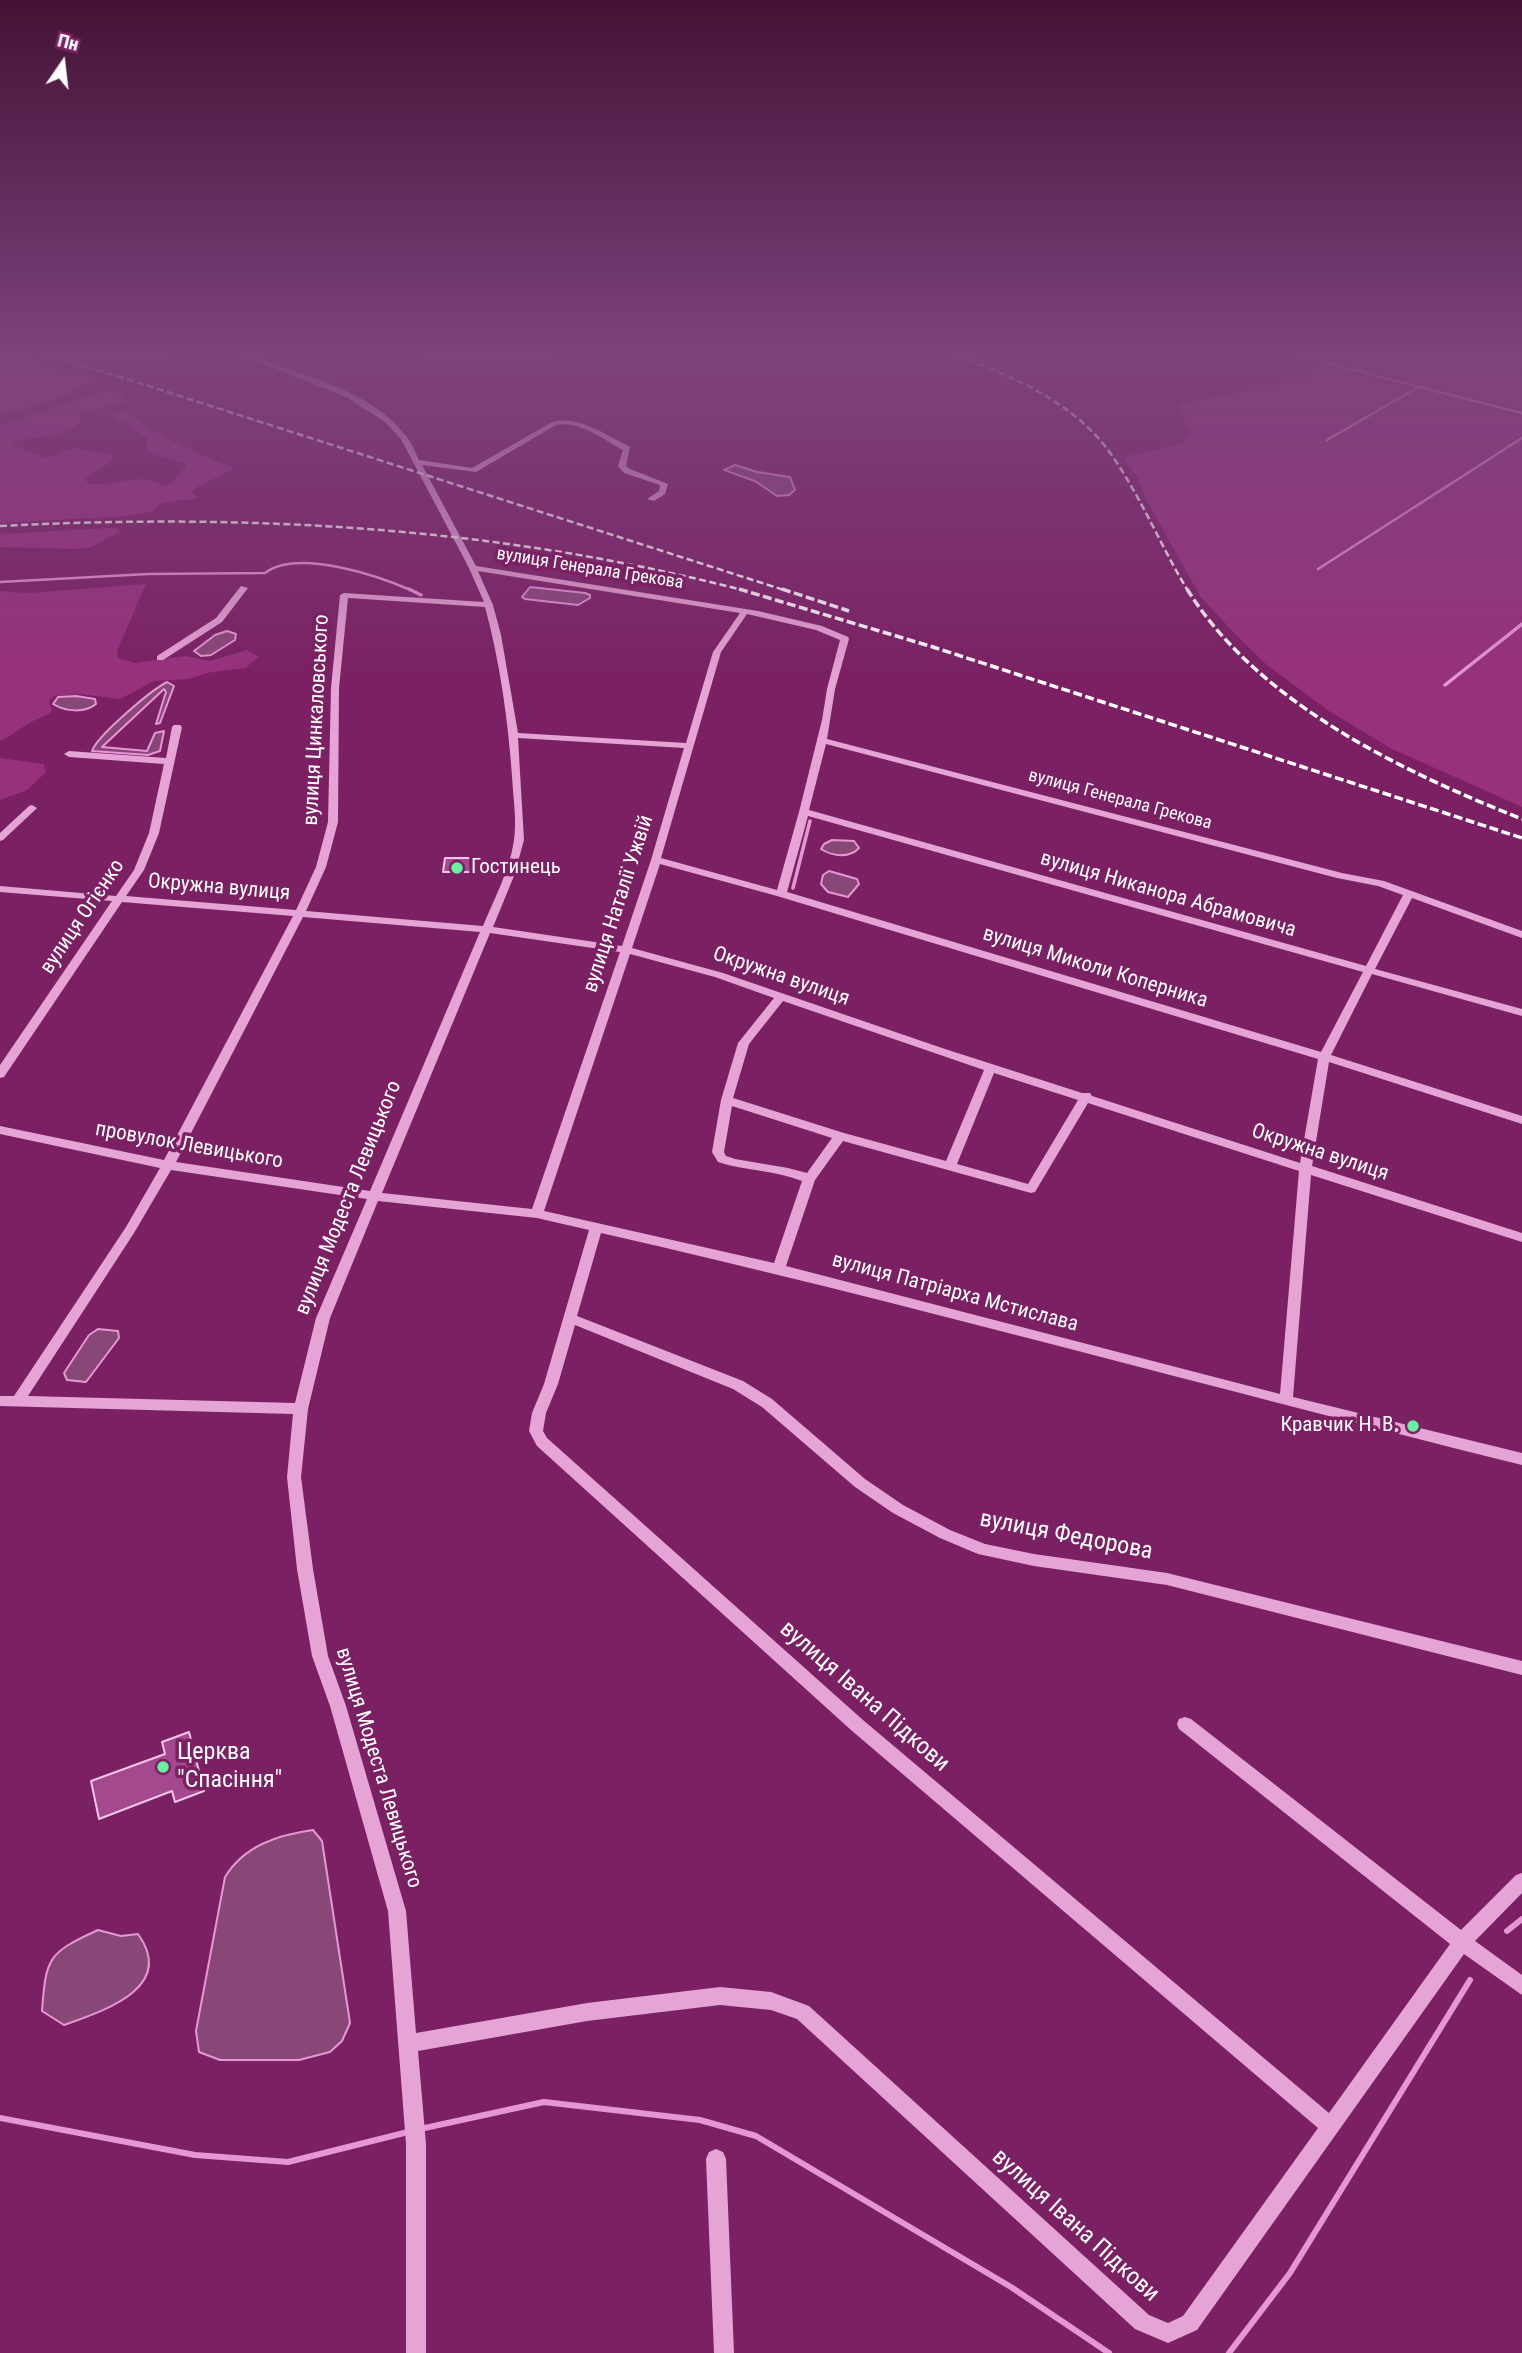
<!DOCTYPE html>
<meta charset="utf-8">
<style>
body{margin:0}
#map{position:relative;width:1522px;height:2353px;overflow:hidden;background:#7b2163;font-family:"Roboto Condensed",sans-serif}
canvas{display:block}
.north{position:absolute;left:28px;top:28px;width:70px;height:70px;-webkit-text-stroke:5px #7b2163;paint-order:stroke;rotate:14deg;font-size:19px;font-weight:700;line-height:28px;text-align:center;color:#fff}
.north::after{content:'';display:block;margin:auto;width:24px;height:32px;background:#fff;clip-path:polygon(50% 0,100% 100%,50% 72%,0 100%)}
</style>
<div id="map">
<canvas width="1522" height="2353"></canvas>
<div class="north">Пн</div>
</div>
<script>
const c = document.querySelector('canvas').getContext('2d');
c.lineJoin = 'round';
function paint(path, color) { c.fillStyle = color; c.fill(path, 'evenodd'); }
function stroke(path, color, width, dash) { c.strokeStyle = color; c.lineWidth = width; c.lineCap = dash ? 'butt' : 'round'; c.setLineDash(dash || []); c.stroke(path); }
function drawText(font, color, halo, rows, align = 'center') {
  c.font = font + ' "Roboto Condensed",sans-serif'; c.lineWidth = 7; c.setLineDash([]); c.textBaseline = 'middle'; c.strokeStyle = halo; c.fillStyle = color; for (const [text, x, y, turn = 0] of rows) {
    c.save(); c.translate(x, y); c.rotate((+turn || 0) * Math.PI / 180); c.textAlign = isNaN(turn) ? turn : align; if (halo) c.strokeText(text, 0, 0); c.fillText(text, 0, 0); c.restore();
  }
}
paint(new Path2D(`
 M0,353L11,354L97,378L59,399L0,415Z
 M38,353H174C143,365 117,374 88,354L80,355L84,363Z
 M410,353H564L529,364L494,357L437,360Z
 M1291,353H1522V807L1390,748L1329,711L1267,665L1236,635L1200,596L1145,497L1138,477L1124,460L1132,455L1184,443L1190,433L1178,404L1306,379L1312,370Z
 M106,391L121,393L127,402L80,414L82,421C66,439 37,435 16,442L13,446L46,458L73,448L110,454L114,457C108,468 94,469 86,478L87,483C112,489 142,469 163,487L172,483L187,465L149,453L146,449L148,439L110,414L126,410C149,433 184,446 213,460C220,463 228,464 234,469L195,488L192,493L199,498L162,503L151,512L128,516L0,523V426Z
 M109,528L119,529V532L92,547L78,549L0,547V534Z
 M146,584L117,651L118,658L135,663L186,656L210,661L247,650L259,657L245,668L211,672L188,679L154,681L120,699L80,694L55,696L49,700L52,711C46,717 38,718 31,722C20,728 12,736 0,741V591L28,593Z
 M0,758L43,764L46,772L27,790L0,800Z`), '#97317d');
const water = new Path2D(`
 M735,465L757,472L790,477L795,490L789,495L777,496L755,481L724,470Z
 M530,587L585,593L590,595V598L578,605L525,599L522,597Z
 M227,631L236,634L235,640L211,655L201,656L194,651L215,635Z
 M167,682L174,686L160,723L156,724L166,692L164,689L102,747L147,751L155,733L164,731L160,751L148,755L92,751C97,736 150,691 167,682Z
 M76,696L95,699L96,704C85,713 66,712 53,704L58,697Z
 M832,840L854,841L859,848C849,859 832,856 821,849L824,844Z
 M829,871L857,879L859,884L848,897L828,892L821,884L823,875Z
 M98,1329L118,1331L119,1338L86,1382L67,1380L64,1373L89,1335Z
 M313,1830L322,1841L350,2023L342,2041L330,2052L299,2060H220L199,2052L196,2031L225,1877C244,1846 277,1835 313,1830Z
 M98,1930L121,1936L138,1934C177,1988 103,2011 64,2025L42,2011C46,1957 48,1953 98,1930Z`);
paint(water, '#894778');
stroke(water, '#e796d4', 2);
stroke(new Path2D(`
 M1287,353L1522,413
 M1361,371L1372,353
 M1327,440L1420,386
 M1318,569L1522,438
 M0,582L148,574L265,573C297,548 379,576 413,591`), '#e796d4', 2.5);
stroke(new Path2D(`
 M409,589L421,595
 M1445,685L1522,624
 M793,888L810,821`), '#e796d4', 3.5);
stroke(new Path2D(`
 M1507,1931L1522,1919
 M0,2118L195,2155L288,2162L408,2132
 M420,2129L544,2102L700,2120L756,2136L1011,2287L1109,2353
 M1229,2353L1290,2273L1470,1980`), '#e796d4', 6);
const building = new Path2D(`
 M445,858H473L470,872H443Z
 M189,1732L204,1791L175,1802L172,1791L99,1819L91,1781L165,1754L162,1742Z`);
paint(building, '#a4498d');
stroke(building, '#f4c6e9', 2);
paint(new Path2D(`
 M235,353H244C298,375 368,387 406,436C412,443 415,452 419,460L472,468L552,422C579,415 606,435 630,447L626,466L630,469L668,484L665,494L654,501L647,499L659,491L660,485L624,473L618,466L623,450C604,440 579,420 556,425L476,472L422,465L476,566L758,611L822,626L848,637L849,639L835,689L827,739L1342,873L1384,881L1522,931V938L1412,898L1375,969L1522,1009V1016L1372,974L1331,1055L1522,1116V1124L1329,1062L1312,1166L1522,1233V1242L1311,1175L1293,1397L1522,1453V1465C1215,1389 909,1303 601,1233L577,1316L743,1381L772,1399L865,1479L903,1505L950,1530L985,1544L1034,1554L1167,1573L1522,1661V1675L1167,1585L1034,1566L978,1554L940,1538L893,1513L855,1487L762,1407L733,1389L575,1325L558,1384L546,1413L543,1431L547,1438L863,1720L1329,2113L1450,1944L1179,1729L1177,1724L1179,1719L1185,1717L1191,1719L1461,1930L1516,1875L1522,1873V1893L1475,1941L1522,1975V1995L1464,1954L1197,2330L1168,2343L1135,2329L797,2019L771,2010L720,2005L587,2021L418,2051L426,2144V2353H406V2144L388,1911L330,1706L312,1656L297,1569L287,1477L293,1414L0,1406V1396H14L126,1227L160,1168L0,1134V1126L164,1160L293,916L122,902L4,1077L0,1078V1065L112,901L0,892V886L116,896L134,870L149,833L164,764L69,757L64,754L69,751L166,758L172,727L174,725H180L182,727L159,833L144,870L126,896L296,910L316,867L328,822L331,688L340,595L344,593L484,602L469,568L401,439L385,422L346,397ZM478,571L740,613L713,652L686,743L518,733L501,635L493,605ZM348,598L485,607C500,662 508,720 512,776C513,796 517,820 514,840C510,870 494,899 483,926L306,911L326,867L338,822L339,688ZM747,614L816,630L840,640L827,689L822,720L799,812L777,890L661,858L721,652ZM518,738L684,748L651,860L622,946L493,927L514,876L524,840ZM826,744L1337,878L1378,886L1403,895L1366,966L809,810ZM808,816L1363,972L1321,1052L787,892ZM660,864L777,896L1318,1059L1300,1163L1092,1096L1090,1093H1082L942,1048L723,973L632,948ZM303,917L480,932L370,1191L176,1162ZM490,933L620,952L532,1209L382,1193ZM630,954L715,977L774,998L738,1043L721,1100L712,1152L718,1162C745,1171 775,1170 802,1181L774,1263L544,1211ZM783,1001L984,1070L946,1161L844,1133L733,1098L749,1044ZM994,1073L1078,1100L1028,1184L957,1164ZM1088,1103L1299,1171L1280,1394L786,1266L815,1180L843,1141L1031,1193L1035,1192ZM732,1106L832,1138L807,1173L788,1168L735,1159L726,1156L724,1152ZM171,1170L367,1199L316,1318L295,1403L28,1396L134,1233ZM378,1201L537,1218L589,1230L544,1384L532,1413L529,1431L537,1446L851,1730L1318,2128L1183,2316L1168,2323L1149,2315L809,2006L771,1992L720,1987L587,2003L416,2033L406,1911L346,1706L328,1656L313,1569L301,1477L308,1409L330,1318Z
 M241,586L248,588L222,622L163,660H157V656L216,618Z
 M32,805L37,808L35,810L3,840L0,841V833L29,806Z
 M716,2149L723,2152L726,2159L734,2353H714L706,2159L709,2152Z`), '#e6a3d5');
stroke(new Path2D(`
 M36,353L127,379L787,591
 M949,353C1006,373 1071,400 1108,450C1140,494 1160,545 1188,591
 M0,526C252,513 501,527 746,591`), '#fff', 2.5, [7, 3.5]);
stroke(new Path2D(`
 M739,589L933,647L1522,838
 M782,589L849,611
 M1187,589C1258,703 1401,771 1522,819`), '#fff', 3.5, [9, 3.5]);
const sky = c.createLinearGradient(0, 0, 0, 682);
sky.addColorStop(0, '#441236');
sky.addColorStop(0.52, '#7c437c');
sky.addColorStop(1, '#7c437c00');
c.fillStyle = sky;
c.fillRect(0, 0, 1522, 682);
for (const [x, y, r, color] of [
 [457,868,7,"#64f29e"],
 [1413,1426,7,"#64f29e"],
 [163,1767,7,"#64f29e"]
]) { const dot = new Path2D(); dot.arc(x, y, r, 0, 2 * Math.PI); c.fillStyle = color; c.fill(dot); stroke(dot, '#7b2163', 2.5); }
drawText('18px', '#fff', '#7b2163', [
 ["вулиця Генерала Грекова",590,569,9],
 ["вулиця Генерала Грекова",1120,800,15]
]);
drawText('21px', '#fff', '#7b2163', [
 ["вулиця Цинкаловського",317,720,-87],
 ["Окружна вулиця",219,888,5],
 ["вулиця Никанора Абрамовича",1168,895,16],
 ["вулиця Наталії Ужвій",619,904,-72],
 ["вулиця Огієнко",83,917,-56],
 ["вулиця Миколи Коперника",1095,968,17],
 ["Окружна вулиця",781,977,19],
 ["провулок Левицького",189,1146,10],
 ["Окружна вулиця",1320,1153,18],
 ["вулиця Модеста Левицького",349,1198,-68],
 ["вулиця Патріарха Мстислава",955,1293,15],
 ["вулиця Модеста Левицького",378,1768,73]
]);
drawText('21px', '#fff', '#7b2163', [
 ["Гостинець",471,868],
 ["Кравчик Н. В.",1399,1426,"right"]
], 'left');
drawText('24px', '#fff', '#7b2163', [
 ["вулиця Федорова",1066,1536,11],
 ["вулиця Івана Підкови",864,1697,41],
 ["вулиця Івана Підкови",1075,2226,42]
]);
drawText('24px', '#fff', '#7b2163', [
 ["Церква",177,1753],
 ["\"Спасіння\"",177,1781]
], 'left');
</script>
